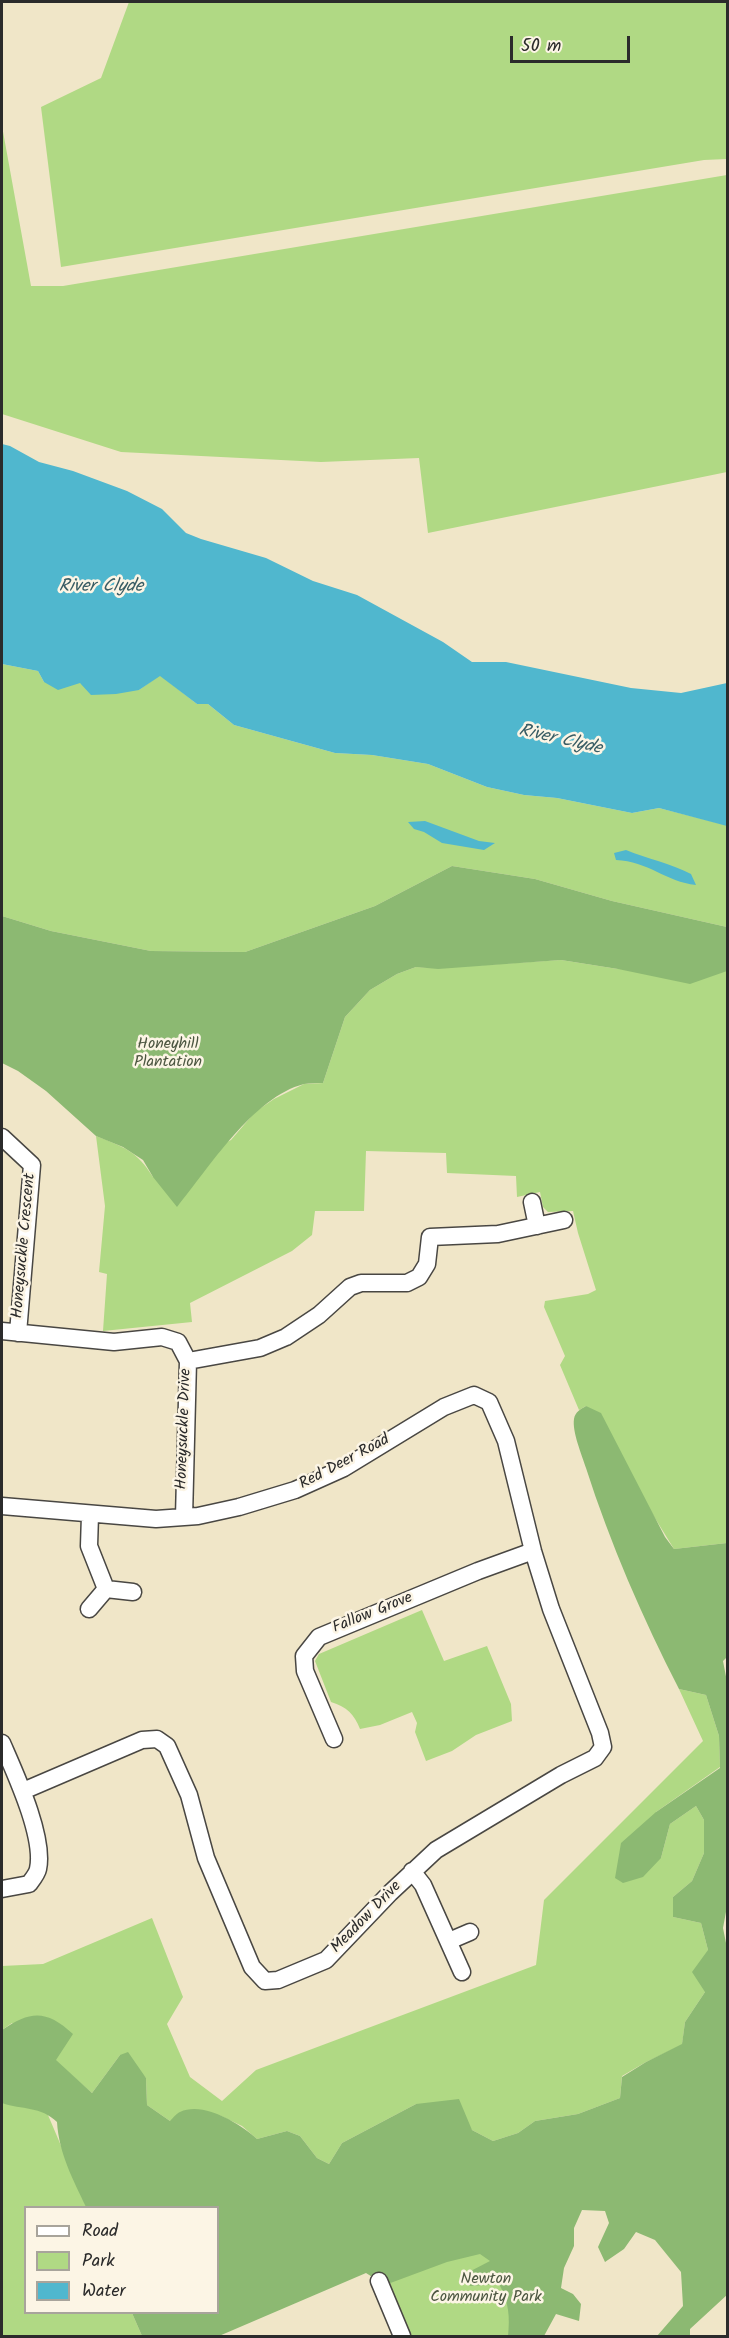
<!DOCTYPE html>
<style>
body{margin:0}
#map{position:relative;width:729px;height:2338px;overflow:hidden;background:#f0e6c8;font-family:Kalam,sans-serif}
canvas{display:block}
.frame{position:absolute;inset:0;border:3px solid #2b2b2b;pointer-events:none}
.legend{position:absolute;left:24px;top:2206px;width:195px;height:108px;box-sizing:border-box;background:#fcf5e5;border:2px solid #a8a49b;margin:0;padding:8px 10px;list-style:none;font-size:18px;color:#2b2b2b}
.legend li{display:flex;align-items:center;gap:12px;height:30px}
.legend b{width:30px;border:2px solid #a8a49b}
.scale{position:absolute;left:510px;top:36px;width:120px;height:27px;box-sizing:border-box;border:3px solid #2b2b2b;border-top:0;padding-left:8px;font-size:18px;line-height:21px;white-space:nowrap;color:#2b2b2b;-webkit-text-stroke:4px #fcf5e5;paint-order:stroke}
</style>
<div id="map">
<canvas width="729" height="2338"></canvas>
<div class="frame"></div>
<ul class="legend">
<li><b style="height:8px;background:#fff"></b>Road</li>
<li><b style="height:16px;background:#b0d984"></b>Park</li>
<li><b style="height:16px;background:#50b7ce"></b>Water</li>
</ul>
<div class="scale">50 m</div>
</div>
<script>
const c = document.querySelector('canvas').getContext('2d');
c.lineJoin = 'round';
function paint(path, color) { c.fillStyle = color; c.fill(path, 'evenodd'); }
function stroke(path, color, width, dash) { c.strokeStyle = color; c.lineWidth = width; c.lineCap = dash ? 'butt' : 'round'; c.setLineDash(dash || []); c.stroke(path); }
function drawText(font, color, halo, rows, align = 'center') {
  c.font = font + ' Kalam,sans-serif'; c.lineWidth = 5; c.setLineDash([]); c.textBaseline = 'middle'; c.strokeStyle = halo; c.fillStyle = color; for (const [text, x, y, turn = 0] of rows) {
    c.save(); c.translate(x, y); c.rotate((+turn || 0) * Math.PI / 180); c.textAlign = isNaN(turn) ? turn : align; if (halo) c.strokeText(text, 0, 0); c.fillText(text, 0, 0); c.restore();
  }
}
paint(new Path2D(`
 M129,2H727V159L704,160L61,267L41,107L101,78Z
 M2,126L31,286H63L727,175V472L428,533L419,458L321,462L121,452L2,414Z
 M2,664L38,671L44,682L80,683L139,690L160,675L197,704H208L234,725L335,753L372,755L428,764L487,787L524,795L557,798L632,813L659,808L726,825L728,826L727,927L612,901L535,879L452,866L375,906L245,952L151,951L51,931L2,916Z
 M561,960L618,969L727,971V1543L674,1549L586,1406L579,1410L560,1365L565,1356L544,1307L545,1301L588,1294L596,1290L578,1233L573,1211L548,1212L543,1207L540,1192L517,1197L516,1176L447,1173L446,1153L366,1151L364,1211H315L312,1235L292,1251L190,1303L192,1322L103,1331L107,1274L99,1272L105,1206L96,1136C124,1147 137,1151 153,1177L231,1140L255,1112L274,1099L304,1084L323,1083L345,1017L370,990L397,974L416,967L438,968Z
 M422,1610L444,1661L487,1646L511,1704L512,1721L476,1735L452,1751L426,1761L415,1732L417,1723L412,1712L380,1725L360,1729C354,1714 347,1707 331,1702L315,1661L319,1654Z
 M679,1689L706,1695L719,1736L720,1767L656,1812L661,1858L670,1824L696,1806L704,1820V1853L692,1881L673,1897V1917L701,1923L708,1950L705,1992L685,2022L682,2045L646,2062L622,2076L620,2098L578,2114L535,2121L518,2133L493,2141L472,2130L431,2104H416L342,2143L329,2164L317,2158L300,2136L287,2131L257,2139L242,2126L219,2115L170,2121L147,2105L146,2078L120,2055L92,2093L12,2023L2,2030V1966L43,1964L152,1918L183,1997L167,2024L190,2077L222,2101L256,2070L536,1965L544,1900L703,1741Z
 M2,2077L34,2082L87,2207L26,2208V2312L132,2313L142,2336H2Z
 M535,2221L520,2336H407L380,2278Z`), '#b0d984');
paint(new Path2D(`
 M452,866L535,879L612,901L727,927V971L690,984L618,969L561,960L438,969L416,967L397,974L370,990L345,1017L323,1083C317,1083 310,1083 304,1084C253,1097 209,1168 177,1207L153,1177L143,1160L123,1147L96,1136L46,1091L18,1071L2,1063V916L51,931L151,951L245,952L375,906Z
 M586,1406L601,1413L665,1537L674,1549L727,1543L728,1656L723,1661L728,1687V1901L723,1928L728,1953V2294L690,2329V2336H657L683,2306L681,2272L655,2240L636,2232L624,2249L605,2262L598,2247L609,2223L605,2211L582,2210L574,2228V2246L564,2268L561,2288L573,2294L581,2304L579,2321L556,2314L544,2336H508C510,2317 509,2302 499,2284L470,2286L463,2275L490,2261L480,2254L447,2262L385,2285L366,2273L219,2336H142L132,2313L218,2312V2208L86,2207C73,2179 59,2154 57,2122C41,2106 22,2110 2,2103V2030C31,2010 47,2010 73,2034L56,2060L92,2093L120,2055L128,2052L146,2078L147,2105L170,2121C173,2118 177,2113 180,2112C204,2101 240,2124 257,2139L287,2131L300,2136L317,2158L329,2164L342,2143L416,2104L459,2099L472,2130L493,2141L518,2133L535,2121L578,2114L620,2098L622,2077L646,2062L682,2044L685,2022L705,1992L692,1972L708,1950L701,1923L673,1917V1897L692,1881L704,1853V1820L696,1806L670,1824L661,1858L643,1877L623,1883L615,1878L621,1843L656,1812L720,1768L719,1736L706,1695L679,1689C643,1619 610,1543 586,1468C582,1455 572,1432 574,1419C575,1412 581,1409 586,1406Z`), '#8cb972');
paint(new Path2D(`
 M2,444L10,446L39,462L73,471L127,491L162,509L186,533L201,539L266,558L313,581L357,595L443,642L472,662H506L631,688L681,693L727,683V826L659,808L632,813L557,798L524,795L487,787L428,764L372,755L335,753L234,725L208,704H197L160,676L139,690L116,694L91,695L80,683L58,690L44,682L38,671L2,664Z
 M425,821L479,841L495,843L484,850L442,843L424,832L414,829L408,822Z
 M626,850C648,859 670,863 691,874L696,885C666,882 648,861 616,860L614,853Z`), '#50b7ce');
const street = new Path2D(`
 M2,1137L32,1165L18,1333
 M532,1202L537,1226
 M2,1331L114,1342L162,1337L178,1342L188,1361L184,1517
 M188,1361L260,1348L286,1337L319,1315L350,1287L361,1283H407L419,1277L427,1264L430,1237L498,1234L564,1220
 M2,1506L156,1519L198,1516L239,1507L295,1490L344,1468L444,1407L474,1395L489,1402L506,1441L533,1551L551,1609L600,1733L603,1747L595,1758L561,1775L436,1850L390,1893L326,1960L278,1980L265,1981L252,1967L206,1858L189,1795L167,1746L157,1739L142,1740L23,1791
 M106,1589L133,1592
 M89,1609L106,1589L89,1546L90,1515
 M334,1739L305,1671L304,1656L319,1637L478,1571L533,1551
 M2,1743C15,1773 45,1837 38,1869C37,1874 32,1880 29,1884L2,1889
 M412,1871L423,1885L462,1972
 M449,1941L470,1932
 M379,2281L402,2336`);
stroke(street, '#494743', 19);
stroke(street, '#fff', 16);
drawText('16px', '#4c5641', '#fcf5e5', [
 ["Honeyhill",168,1045],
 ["Plantation",168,1063],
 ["Newton",486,2280],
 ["Community Park",486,2298]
]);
drawText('16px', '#2b2b2b', '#fcf5e5', [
 ["Honeysuckle Crescent",25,1246,-85],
 ["Honeysuckle Drive",185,1429,-88],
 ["Red Deer Road",345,1463,-28],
 ["Fallow Grove",373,1614,-22],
 ["Meadow Drive",367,1918,-46]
]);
drawText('italic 18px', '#385c64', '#fcf5e5', [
 ["River Clyde",101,588],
 ["River Clyde",560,741,13]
]);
</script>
